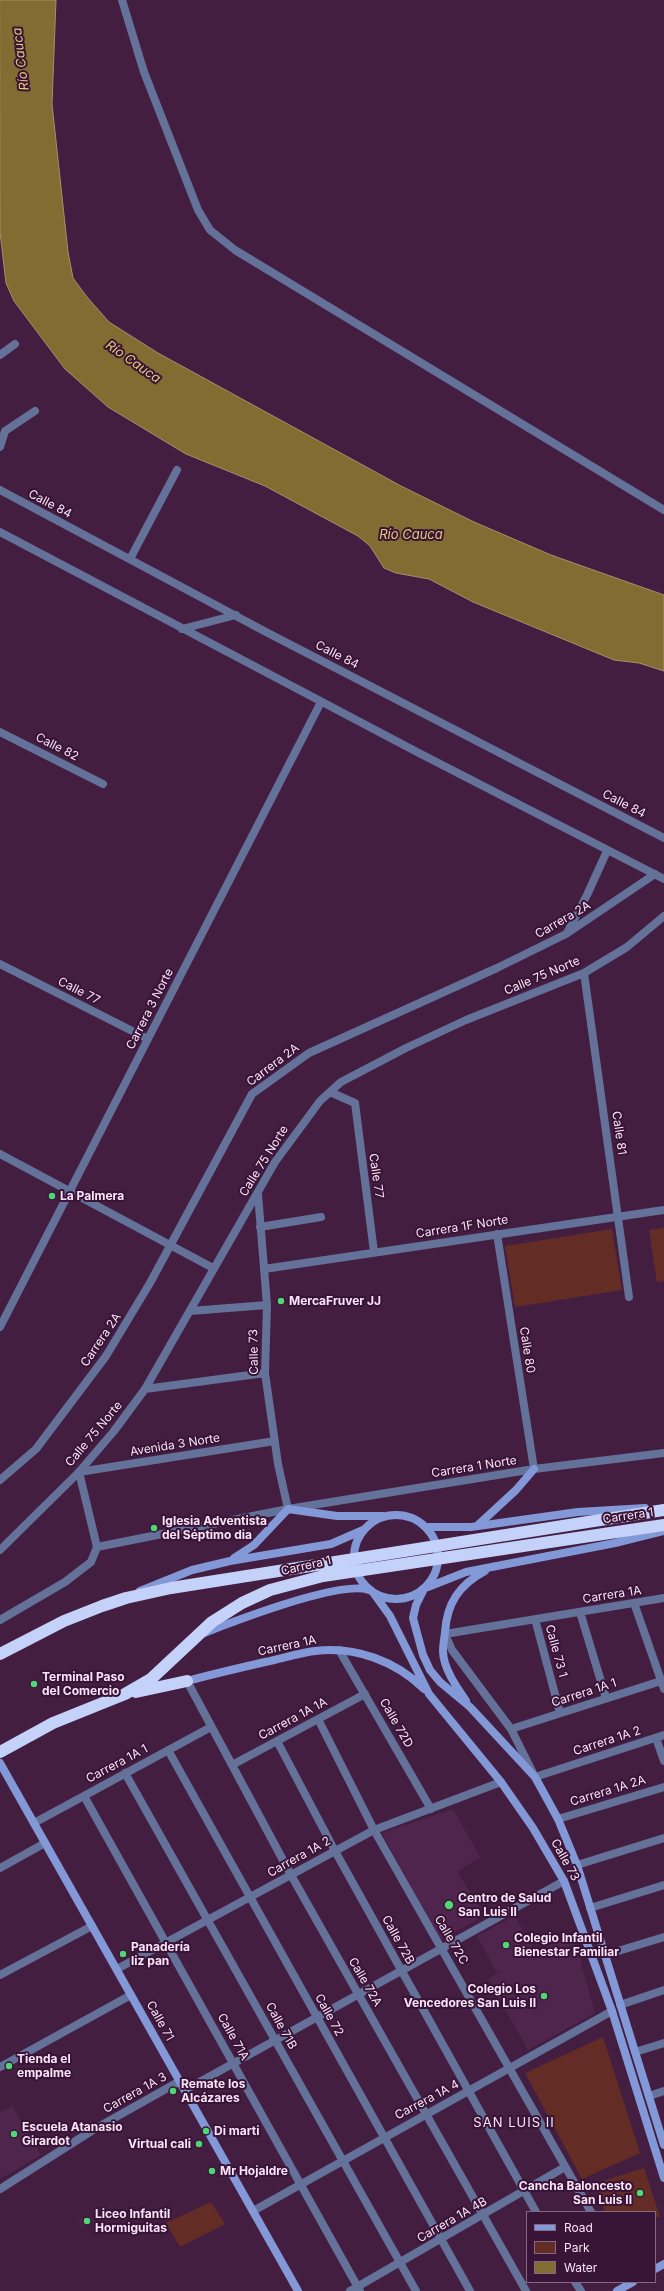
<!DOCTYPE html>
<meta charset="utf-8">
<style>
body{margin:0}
#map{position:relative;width:664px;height:2291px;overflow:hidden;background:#431e41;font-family:Inter,sans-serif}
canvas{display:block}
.legend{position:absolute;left:526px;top:2211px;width:130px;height:72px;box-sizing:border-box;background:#381437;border:1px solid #866784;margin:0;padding:5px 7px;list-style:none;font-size:12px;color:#fbe3f8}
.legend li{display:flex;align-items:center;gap:8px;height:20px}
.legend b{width:20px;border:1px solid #866784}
</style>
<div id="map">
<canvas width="664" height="2291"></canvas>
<ul class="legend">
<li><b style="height:5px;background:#8298d7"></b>Road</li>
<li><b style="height:11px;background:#632d26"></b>Park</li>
<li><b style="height:11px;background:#826c31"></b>Water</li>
</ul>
</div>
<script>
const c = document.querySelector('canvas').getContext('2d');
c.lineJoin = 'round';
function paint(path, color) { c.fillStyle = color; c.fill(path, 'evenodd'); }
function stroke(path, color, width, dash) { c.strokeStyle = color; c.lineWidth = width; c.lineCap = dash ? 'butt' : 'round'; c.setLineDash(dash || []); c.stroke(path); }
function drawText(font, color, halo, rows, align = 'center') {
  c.font = font + ' Inter,sans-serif'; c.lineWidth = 4; c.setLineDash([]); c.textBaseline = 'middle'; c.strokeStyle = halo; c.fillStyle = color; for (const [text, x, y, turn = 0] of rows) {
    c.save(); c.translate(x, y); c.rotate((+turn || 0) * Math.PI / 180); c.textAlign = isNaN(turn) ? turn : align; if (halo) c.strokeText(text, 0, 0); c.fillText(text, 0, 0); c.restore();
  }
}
paint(new Path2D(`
 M453,1809L480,1857L457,1872L485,1915L440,1940L382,1833Z
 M515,1916L536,1953L573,1933L595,2013L528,2050L488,1979L504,1970L497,1973L477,1936Z
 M12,2106L41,2155L0,2179V2113Z
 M90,2216L95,2222L83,2226L78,2220Z`), '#4f254d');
paint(new Path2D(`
 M664,1228V1281L657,1282L649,1230Z
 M612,1229L622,1290L515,1307L505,1246Z
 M603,2037L640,2153L582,2179L525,2073Z
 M644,2168L660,2217L655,2218V2212H605L596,2183Z
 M211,2202L225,2224L180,2247L166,2223Z`), '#632d26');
const water = new Path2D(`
 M0,0H56L52,104L68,252L73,278L87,297L109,322L158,353L401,486L474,522L551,555L664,595V671L639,663L614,660L473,602L429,579L396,573L384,568L370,546L358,536L265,486L186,454L108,407L65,369L14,301L6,283L0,232Z`);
paint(water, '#826c31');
stroke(water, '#a6906d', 1);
stroke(new Path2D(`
 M122,0L144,72L198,210L210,230L235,250L664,510
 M0,355L15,344
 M0,447L5,431L35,411
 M0,490L266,632L664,838
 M0,532L417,752L664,879
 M130,559L177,470
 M182,629L236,615
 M0,732L103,784
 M567,933L587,895L607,851
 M0,964L148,1039
 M584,973L629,1297
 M330,1092L355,1103L374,1252
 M0,1154L213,1268
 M258,1194L267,1305L265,1373L278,1464L288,1509
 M260,1227L321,1217
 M497,1234L534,1469
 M264,1269L664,1210
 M190,1311L267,1305
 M0,1327L321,702
 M145,1389L265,1373
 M0,1480L36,1449L106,1356L150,1283L252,1094L309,1053L497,968L566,934L655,874
 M97,1547L288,1509L534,1469L664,1453
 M97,1547L79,1472L275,1441
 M0,1550L79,1472L114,1431L145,1389L275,1162L320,1101L341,1082L406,1048L466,1020L584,973L627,947L664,916
 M664,1598L445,1634L452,1650L511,1729L535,1777L664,1735
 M634,1603L664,1689
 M580,1612L606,1698
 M535,1619L560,1713
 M0,1620L65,1582L91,1562L97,1547
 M339,1650L431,1809
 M187,1681L291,1875L526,2291
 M318,1719L374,1830L591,2212
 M511,1729L664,1680
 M656,1738L664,1761
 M277,1741L335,1851L536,2212
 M168,1750L470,2291
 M232,1765L365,1694
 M125,1773L416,2291
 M84,1796L360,2291
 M558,1819L664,1787
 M34,1823L211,1727
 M577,1865L664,1838
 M0,1868L45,1843
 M590,1908L664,1885
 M605,1955L664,1937
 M117,1969L374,1830L501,1782
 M0,1975L92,1926
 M620,2005L664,1990
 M635,2052L664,2043
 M0,2067L131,1995
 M185,2090L564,1881
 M649,2096L664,2091
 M0,2189L93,2130L180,2081
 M253,2211L612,2011
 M575,2282L581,2291
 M350,2291L565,2167`), '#64729a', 8);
stroke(new Path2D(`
 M354 1557a42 42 0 1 1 84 0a42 42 0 1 1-84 0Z
 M477,1526L516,1490L534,1469
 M426,1527H471L578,1512L645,1508
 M234,1558L254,1545L288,1509L337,1516H383
 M428,1587L466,1572L615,1543L664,1531
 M424,1589L416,1605L413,1618L423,1655L430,1670L440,1682L470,1707L535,1777L558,1819L577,1865L664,2145
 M140,1591L192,1570L230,1561L331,1544L363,1530
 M372,1591L390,1616L429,1694L501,1782L533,1828L564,1881L612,2011L664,2178
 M204,1633C235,1621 340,1580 369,1590
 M187,1681C213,1674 239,1668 265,1662C281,1659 298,1653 315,1651C355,1646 396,1661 424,1689
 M466,1701C458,1689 449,1677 445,1663C441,1650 444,1644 445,1632C447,1603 459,1585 485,1571
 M0,1763L298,2291
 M655,2269L664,2264
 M617,2291L633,2282`), '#8298d7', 8);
stroke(new Path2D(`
 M0,1654L64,1621L102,1606L126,1598L171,1588L664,1510
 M136,1692L187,1681
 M0,1752L53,1723L125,1694L151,1679L212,1622L242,1603L270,1590L323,1576L664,1525`), '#c4d2fa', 12);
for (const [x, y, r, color] of [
 [52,1196,4,"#51d674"],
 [281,1301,4,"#51d674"],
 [154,1528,4,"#51d674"],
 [34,1684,4,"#51d674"],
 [449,1905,5,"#51d674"],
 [506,1945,4,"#51d674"],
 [123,1954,4,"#51d674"],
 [544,1996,4,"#51d674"],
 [9,2066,4,"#51d674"],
 [173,2091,4,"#51d674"],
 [206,2131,4,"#51d674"],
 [14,2134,4,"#51d674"],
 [199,2144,4,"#51d674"],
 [212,2171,4,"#51d674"],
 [640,2193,4,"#51d674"],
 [87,2221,4,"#51d674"]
]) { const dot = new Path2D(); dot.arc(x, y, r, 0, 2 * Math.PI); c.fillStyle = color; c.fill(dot); stroke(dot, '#381437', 1.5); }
drawText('12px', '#fbe3f8', '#381437', [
 ["Calle 84",50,504,28],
 ["Calle 84",337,655,27],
 ["Calle 82",57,747,27],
 ["Calle 84",624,804,27],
 ["Carrera 2A",563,920,-30],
 ["Calle 75 Norte",542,976,-23],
 ["Calle 77",79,991,27],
 ["Carrera 3 Norte",150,1009,-63],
 ["Carrera 2A",273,1065,-37],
 ["Calle 81",619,1133,82],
 ["Calle 75 Norte",264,1161,-58],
 ["Calle 77",376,1176,82],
 ["Carrera 1F Norte",462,1227,-9],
 ["Carrera 2A",101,1340,-56],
 ["Calle 80",527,1350,81],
 ["Calle 73",254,1352,-91],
 ["Calle 75 Norte",94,1434,-50],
 ["Avenida 3 Norte",175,1445,-9],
 ["Carrera 1 Norte",474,1467,-9],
 ["Carrera 1",628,1516,-8],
 ["Carrera 1",306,1566,-13],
 ["Carrera 1A",612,1595,-9],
 ["Carrera 1A",287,1646,-12],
 ["Calle 73 1",556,1651,75],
 ["Carrera 1A 1",584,1693,-18],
 ["Carrera 1A 1A",293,1719,-28],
 ["Calle 72D",396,1723,60],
 ["Carrera 1A 2",607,1741,-18],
 ["Carrera 1A 1",117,1764,-28],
 ["Carrera 1A 2A",608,1791,-17],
 ["Carrera 1A 2",299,1857,-29],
 ["Calle 73",565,1860,61],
 ["Calle 72B",398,1940,61],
 ["Calle 72C",451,1940,60],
 ["Calle 72A",365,1982,60],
 ["Calle 72",329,2015,61],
 ["Calle 71",160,2021,61],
 ["Calle 71B",281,2026,61],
 ["Calle 71A",233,2037,61],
 ["Carrera 1A 3",135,2093,-29],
 ["Carrera 1A 4",427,2100,-28],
 ["Carrera 1A 4B",452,2220,-30]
]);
drawText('bold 12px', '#fbe3f8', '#381437', [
 ["La Palmera",60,1196],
 ["MercaFruver JJ",289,1301],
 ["Iglesia Adventista",162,1521],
 ["del Séptimo dia",162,1535],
 ["Terminal Paso",42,1677],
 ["del Comercio",42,1691],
 ["Centro de Salud",458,1898],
 ["San Luis II",458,1912],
 ["Colegio Infantil",514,1938],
 ["Bienestar Familiar",514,1952],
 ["Panadería",131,1947],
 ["liz pan",131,1961],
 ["Colegio Los",536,1989,"right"],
 ["Vencedores San Luis II",536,2003,"right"],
 ["Tienda el",17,2059],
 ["empalme",17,2073],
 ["Remate los",181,2084],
 ["Alcázares",181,2098],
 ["Escuela Atanasio",22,2127],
 ["Girardot",22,2141],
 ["Di marti",214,2131],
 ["Virtual cali",191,2144,"right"],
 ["Mr Hojaldre",220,2171],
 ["Cancha Baloncesto",632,2186,"right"],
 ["San Luis II",632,2200,"right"],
 ["Liceo Infantil",95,2214],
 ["Hormiguitas",95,2228]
], 'left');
drawText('italic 13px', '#eac972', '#381437', [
 ["Río Cauca",21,59,-97],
 ["Río Cauca",133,362,35],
 ["Río Cauca",411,535]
]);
c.letterSpacing = '1px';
drawText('13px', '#fbe3f8', '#381437', [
 ["SAN LUIS II",514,2123]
]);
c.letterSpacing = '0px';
</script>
